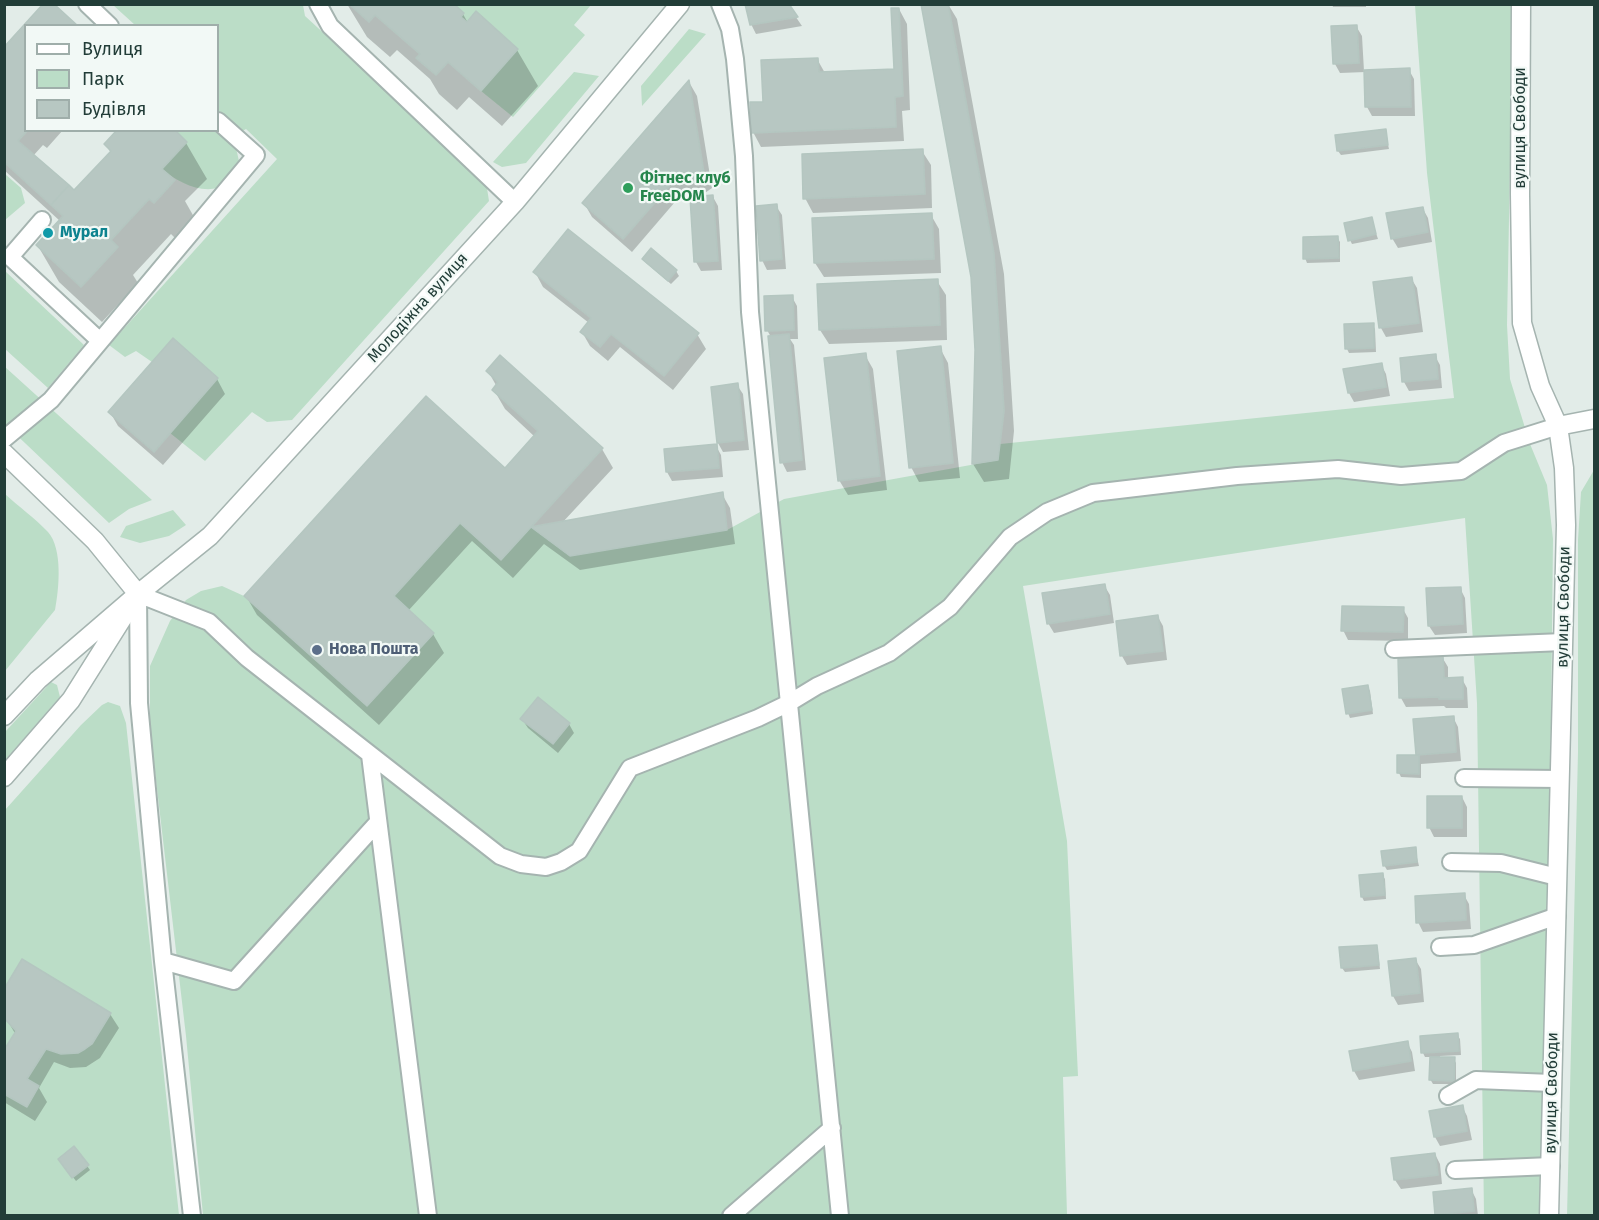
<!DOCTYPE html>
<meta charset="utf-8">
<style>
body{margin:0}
#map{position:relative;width:1599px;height:1220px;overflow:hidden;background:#e2ece8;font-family:"Fira Sans",sans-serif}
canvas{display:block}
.frame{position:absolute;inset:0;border:6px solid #223d38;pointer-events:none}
.legend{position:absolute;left:24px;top:24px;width:195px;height:108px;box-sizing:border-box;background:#f2f9f6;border:2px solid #9faeaa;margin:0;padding:8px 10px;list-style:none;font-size:18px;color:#223d38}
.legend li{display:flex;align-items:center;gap:12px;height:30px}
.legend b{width:30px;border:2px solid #9faeaa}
</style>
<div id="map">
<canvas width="1599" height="1220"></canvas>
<div class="frame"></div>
<ul class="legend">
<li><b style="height:8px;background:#fff"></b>Вулиця</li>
<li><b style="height:16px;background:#bbddc7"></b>Парк</li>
<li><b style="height:16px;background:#b7c7c2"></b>Будівля</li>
</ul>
</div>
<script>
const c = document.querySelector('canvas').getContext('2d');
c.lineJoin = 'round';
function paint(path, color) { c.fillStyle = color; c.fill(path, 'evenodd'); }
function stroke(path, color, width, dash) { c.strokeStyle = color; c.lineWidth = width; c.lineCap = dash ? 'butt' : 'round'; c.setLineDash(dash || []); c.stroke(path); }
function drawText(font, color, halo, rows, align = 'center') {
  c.font = font + ' "Fira Sans",sans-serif'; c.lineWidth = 4.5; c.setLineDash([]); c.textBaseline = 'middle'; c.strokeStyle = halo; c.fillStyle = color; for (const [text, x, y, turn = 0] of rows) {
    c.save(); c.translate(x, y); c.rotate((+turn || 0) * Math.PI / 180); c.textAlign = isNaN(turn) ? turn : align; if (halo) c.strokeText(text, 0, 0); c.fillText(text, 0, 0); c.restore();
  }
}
paint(new Path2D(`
 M113,5H303L305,16L486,182L489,201L292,420L267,422L252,412L205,461L170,433L218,378L173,339L152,362L136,351L125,357L109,345L277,159L246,129L232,137L234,139L241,170C237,175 232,181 227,184C206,197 178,183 162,169L175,131L218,130V26L135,25Z
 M454,5H591L574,25L585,35L513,117L481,91L518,49L476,11L467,22L461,17Z
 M1415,5H1513L1507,325L1510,379L1530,444L1547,485L1553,539L1550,819L1539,1215H1484L1477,703L1465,518L1023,586L1067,841L1078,1076L1063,1077L1067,1215H203L186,1036L150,729V666L170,621L186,600L201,591L222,586L244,596L367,706L434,633L394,596L460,523L501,560L531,527L570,556L727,530L784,499L998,460L1000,444L1454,398L1427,173Z
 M689,29L706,34L642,106L641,86Z
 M574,72L599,76L526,163L502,167L493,162Z
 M5,174L21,188L25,203L5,220Z
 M5,271L84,345L48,388L5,349Z
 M4,366L152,500L129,509L109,523L5,424Z
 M1594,470V1215L1567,1216L1578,752V540L1581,492Z
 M5,494C19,507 35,518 48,532C63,549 59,589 55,610L5,671Z
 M173,510L186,525L169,536L140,543L120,537L126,526Z
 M51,682L57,685L60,697L5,760V732Z
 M108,702L120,706L126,723L179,1215L5,1216V810L81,725L102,705Z`), '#bbddc7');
paint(new Path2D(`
 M347,4H452L463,14L468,23L517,50L538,86L502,126L469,97L457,110L439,94L430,79L397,50L390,57L367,37Z
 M787,4L802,26L756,34L751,24Z
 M923,4H948L957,19L1004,274L1014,431L1009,479L984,482L973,464L977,350L973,277Z
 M1332,4H1366V7H1333Z
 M899,9L907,24L910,110L902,111L904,141L761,147L753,132L817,59L825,73L895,70Z
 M1356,26L1362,36L1364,71L1409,70L1414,79L1415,116H1372L1367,107L1366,72L1340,73L1335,64L1333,27Z
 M4,49L26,130H63L47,148L43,145L33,156L74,192L111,153L106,145L186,143L207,179L185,201L194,217L175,238L171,234L133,275L138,283L102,322L59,282L38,246L60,221L4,170Z
 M689,82L697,96L712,188L702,195L687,188L632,252L592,217L584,203Z
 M1385,131L1389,149L1341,155L1338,151L1336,137Z
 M922,151L931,165L932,208L813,213L805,198Z
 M713,197L718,206L722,270L701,271L696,262Z
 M776,206L782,215L786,269L767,270L762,260Z
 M1423,209L1428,218L1432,242L1398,248L1392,238Z
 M931,215L939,229L941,273L824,277L815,263Z
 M1371,218L1378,239L1352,244L1350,240Z
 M1337,237L1340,242V262L1307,263L1305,258Z
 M651,250L676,271L679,276L671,284L646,263L643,259Z
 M535,272L697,334L706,349L673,390L620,347L608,361L590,346L582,332L589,323L543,287Z
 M1411,278L1417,288L1423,332L1386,337L1381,328L1375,283Z
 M937,281L946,295L947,340L829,344L820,330L819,286Z
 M792,297L797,306L798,339H790L794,345L806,470L787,472L782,462L771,337L767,330Z
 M1373,325L1375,329L1376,352L1349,353L1347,349Z
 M940,348L948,363L960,478L919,482L911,467Z
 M865,355L873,369L887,490L848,495L839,480Z
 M1435,356L1440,365L1442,388L1409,391L1404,382Z
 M1381,364L1386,374L1390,396L1354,402L1349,393L1345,370Z
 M488,371L602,449L613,468L562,523L722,494L730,508L735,544L580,570L544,544L513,578L472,541L408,611L433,634L444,653L379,725L257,615L246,596L505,470L535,437L505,409L494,390L497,387Z
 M217,379L225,394L163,465L118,426L110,412Z
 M737,385L743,394L749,450L723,452L718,443Z
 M716,446L721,455L723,477L672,481L667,472Z
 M1104,585L1110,595L1114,623L1054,633L1048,623Z
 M1460,588L1465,598L1467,633L1435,635L1429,626Z
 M1403,609L1408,618V641L1348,640L1343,630Z
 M1158,617L1163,626L1167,660L1127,665L1122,656Z
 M1442,657L1448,667V679H1462L1467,688L1468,708H1446L1444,706L1406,707L1401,698Z
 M1368,687L1370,691L1373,714L1350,718L1348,713Z
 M1453,717L1458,727L1461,761L1421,764V778L1401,777L1399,773L1417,757L1414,721Z
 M522,719L569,724L574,733L558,753L528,728Z
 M1462,797L1467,807V837H1434L1429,827Z
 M1415,849L1419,866L1387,870L1384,865Z
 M1382,875L1385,879L1386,899L1364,901L1362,897Z
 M1464,895L1469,904L1471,929L1423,932L1418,922Z
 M1376,946L1378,951L1380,969L1345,972L1342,968Z
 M1415,959L1421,969L1424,1002L1398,1005L1393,996Z
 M110,1014L119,1028L100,1058L86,1067L70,1068L54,1062L39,1088L47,1102L35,1121L4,1102V1053L16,1035L7,1020Z
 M1457,1035L1460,1039L1461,1055L1440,1056V1058L1454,1059L1456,1063V1084H1433L1430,1079L1431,1057H1425L1423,1053L1422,1037Z
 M1407,1042L1412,1052L1415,1071L1359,1080L1354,1071L1351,1052Z
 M1462,1106L1467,1116L1472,1140L1440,1146L1435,1137Z
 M74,1148L90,1170L76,1181L62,1163Z
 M1435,1154L1440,1164L1442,1184L1401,1189L1395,1180Z
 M1471,1189L1476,1199L1478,1216H1437Z`), '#0003');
const building = new Path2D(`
 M43,4H54L78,26H26V130H28L18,141L69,185L51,205L4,162V47Z
 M349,4H454L464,13L461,17L467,22L476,11L518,49L481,91L448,62L436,75L416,58L420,54L375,15L369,22Z
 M745,4H789L798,17L750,25Z
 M921,4H948L994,254L1004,411L998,460L972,464L975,350L971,277Z
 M891,8H899L903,96L895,97L896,127L751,133L750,102H763L761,60L818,58L819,72L894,69Z
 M1357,25L1359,63L1333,64L1331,26Z
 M1410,68L1411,107H1365L1364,70Z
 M689,80L704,173L694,182L679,175L623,239L582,203Z
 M1386,129L1388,145L1337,151L1335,135Z
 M117,130H175L187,142L162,169L175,180L154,203L149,199L111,240L118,247L81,287L36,245L63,216L51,205L69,185L74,190L111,151L104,144Z
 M923,149L925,194L803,199L802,154Z
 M713,195L718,261L694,262L690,197Z
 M777,204L782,259L760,261L756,206Z
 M1423,207L1428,232L1391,239L1386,213Z
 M932,213L934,259L814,263L812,218Z
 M1372,217L1376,234L1348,241L1344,223Z
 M568,229L699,333L664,376L611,334L600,347L580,332L591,318L533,272Z
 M1338,236L1339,258L1303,259V237Z
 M651,248L677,270L668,281L642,259Z
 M1412,277L1419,323L1379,328L1373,282Z
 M938,279L940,325L819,330L817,284Z
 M793,295L794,330L765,331L764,296Z
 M1374,323V348L1345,349L1344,324Z
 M789,334L802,460L780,463L768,336Z
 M173,338L218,378L154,452L108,412Z
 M941,346L953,463L909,468L897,351Z
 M866,353L880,476L838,481L824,358Z
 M1436,354L1438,379L1402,382L1400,358Z
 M500,355L603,448L501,560L460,523L394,596L434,633L367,706L244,596L426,396L505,468L538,431L492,390L498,382L486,371Z
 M1382,363L1386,387L1348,393L1343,369Z
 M738,383L744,440L717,443L711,387Z
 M717,444L719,468L666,472L664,449Z
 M723,492L727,530L570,556L531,527Z
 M1105,584L1110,614L1047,624L1042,593Z
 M1461,587L1463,624L1428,626L1426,588Z
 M1342,606L1404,607L1403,632L1341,631Z
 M1158,615L1163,651L1120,656L1116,621Z
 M1443,656L1444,678L1463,677V699H1439V697L1399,698L1398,657Z
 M1368,685L1372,710L1346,714L1342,689Z
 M538,697L570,723L553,744L520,719Z
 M1454,716L1456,752L1416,755L1413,719Z
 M1397,755H1419V774L1397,773Z
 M1427,796H1462V828H1427Z
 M1416,847L1417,862L1383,866L1381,851Z
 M1383,873L1385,895L1361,897L1359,875Z
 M1465,893L1466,920L1416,923L1415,896Z
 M1377,945L1379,965L1341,968L1339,947Z
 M1416,958L1420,993L1392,996L1388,961Z
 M22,959L111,1013L92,1044L85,1049L78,1053L61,1054L46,1049L27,1079L39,1086L27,1107L4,1094V1050L16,1031L4,1018V989Z
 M1458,1033L1459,1051L1421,1053L1420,1036Z
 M1408,1041L1411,1061L1353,1071L1349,1051Z
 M1430,1057H1455L1454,1081L1429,1080Z
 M1463,1105L1467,1131L1434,1137L1429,1111Z
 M74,1146L89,1165L72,1178L58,1159Z
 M1435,1153L1438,1175L1394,1180L1391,1158Z
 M1472,1188L1474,1211L1435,1215L1433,1192Z`);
paint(building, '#b7c7c2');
stroke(building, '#b4c6c0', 1.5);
const service = new Path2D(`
 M87,4L110,26
 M318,4L330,26L515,202
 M720,4L730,29L735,59L744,156L750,312L840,1216
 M42,220L10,257L100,341
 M4,439L51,400L256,155L218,121
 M1394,649L1563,642
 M370,755L428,1216
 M1464,778L1560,779
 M1451,862L1501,863L1557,877
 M1440,947L1474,945L1557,916
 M163,961L234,981L378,822
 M1448,1096L1476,1080L1552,1083
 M1455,1170L1551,1166
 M192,1216L163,961L139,703L138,594L209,622L247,658L500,856L521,864L546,867L561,862L579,851L630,768L758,718L789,703L817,686L889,653L950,607L1010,537L1047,512L1093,493L1237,476L1338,469L1401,476L1461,471L1504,443L1558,426
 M731,1216L832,1128`);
const tertiary = new Path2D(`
 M1521,4L1520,194L1522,323L1540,386L1558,426L1564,468L1566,525L1549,1216
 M1558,426L1594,419
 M4,453L95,541L138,594
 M4,716L38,680L138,594L210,536L515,202L680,4
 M4,777L71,700L127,611`);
stroke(service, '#a5b4b0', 20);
stroke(tertiary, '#a5b4b0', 21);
stroke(service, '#fff', 16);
stroke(tertiary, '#fff', 18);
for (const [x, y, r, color] of [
 [628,188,6,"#2e9e5b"],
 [48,233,6,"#0f9aa8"],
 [317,650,6,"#5c6f8a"]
]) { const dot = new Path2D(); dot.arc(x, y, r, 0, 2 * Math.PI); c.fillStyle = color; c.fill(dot); stroke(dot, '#f2f9f6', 2); }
drawText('16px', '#223d38', '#f2f9f6', [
 ["вулиця Свободи",1521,128,-90],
 ["Молодіжна вулиця",418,308,-48],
 ["вулиця Свободи",1564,607,-89],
 ["вулиця Свободи",1552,1093,-89]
]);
drawText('bold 16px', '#27864d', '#f2f9f6', [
 ["Фітнес клуб",640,179],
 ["FreeDOM",640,197]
], 'left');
drawText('bold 16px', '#0d838f', '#f2f9f6', [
 ["Мурал",60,233]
], 'left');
drawText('bold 16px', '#4e5e75', '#f2f9f6', [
 ["Нова Пошта",329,650]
], 'left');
</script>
